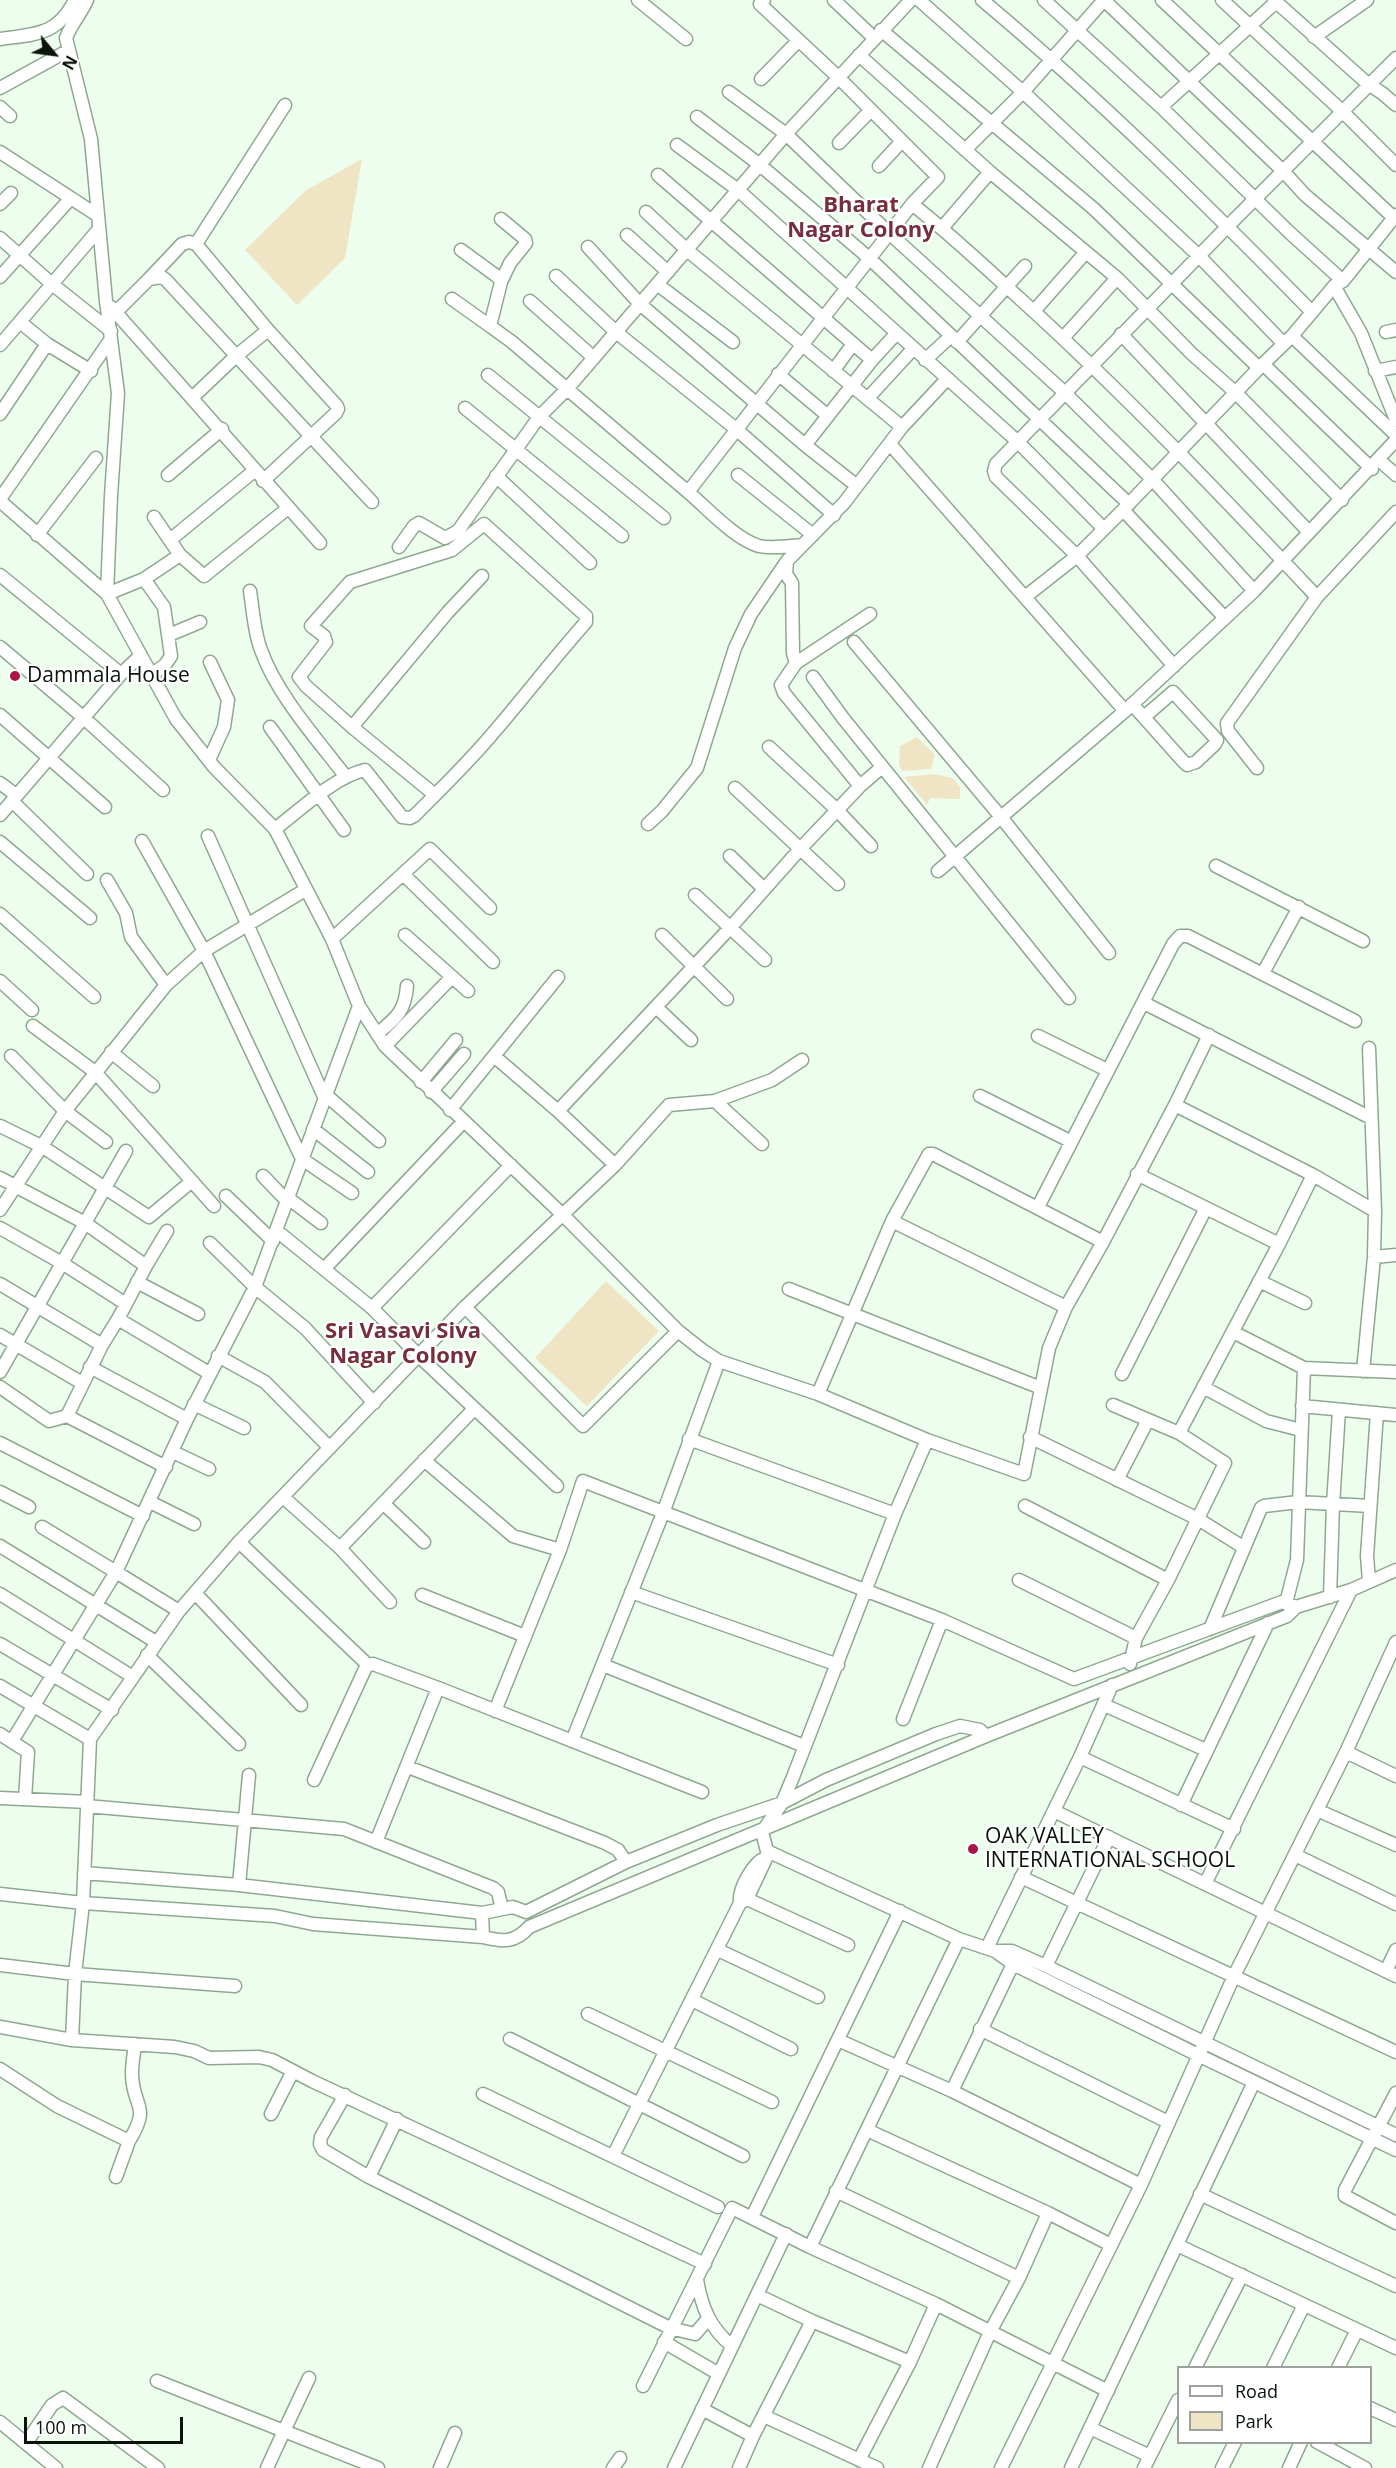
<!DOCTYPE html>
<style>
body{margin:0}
#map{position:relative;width:1396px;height:2468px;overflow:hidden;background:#eefeee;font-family:"Open Sans",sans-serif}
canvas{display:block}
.legend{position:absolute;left:1177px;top:2366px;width:195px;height:78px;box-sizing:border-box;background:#fff;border:2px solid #9da19d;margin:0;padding:8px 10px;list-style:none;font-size:18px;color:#09130a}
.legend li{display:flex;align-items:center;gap:12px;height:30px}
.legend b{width:30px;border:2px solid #9da19d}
.north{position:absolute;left:24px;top:24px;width:60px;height:60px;-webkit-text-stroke:4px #fff;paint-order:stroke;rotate:119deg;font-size:16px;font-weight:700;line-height:24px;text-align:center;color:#09130a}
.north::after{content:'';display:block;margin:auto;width:21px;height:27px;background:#09130a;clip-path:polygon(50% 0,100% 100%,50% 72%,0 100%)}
.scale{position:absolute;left:24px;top:2417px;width:159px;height:27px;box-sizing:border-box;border:3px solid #09130a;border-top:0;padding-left:8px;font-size:18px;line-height:21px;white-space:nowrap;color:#09130a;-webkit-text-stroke:4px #fff;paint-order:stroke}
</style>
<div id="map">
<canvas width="1396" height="2468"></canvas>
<ul class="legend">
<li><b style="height:8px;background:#fff"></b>Road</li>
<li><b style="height:16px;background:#efe4c4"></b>Park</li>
</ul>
<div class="north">N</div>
<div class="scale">100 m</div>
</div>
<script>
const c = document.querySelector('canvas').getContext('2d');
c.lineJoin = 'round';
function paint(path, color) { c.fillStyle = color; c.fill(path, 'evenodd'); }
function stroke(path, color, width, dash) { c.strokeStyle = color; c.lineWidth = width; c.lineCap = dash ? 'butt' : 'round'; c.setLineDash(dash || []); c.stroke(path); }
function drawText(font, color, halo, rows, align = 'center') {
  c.font = font + ' "Open Sans",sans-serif'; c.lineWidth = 4.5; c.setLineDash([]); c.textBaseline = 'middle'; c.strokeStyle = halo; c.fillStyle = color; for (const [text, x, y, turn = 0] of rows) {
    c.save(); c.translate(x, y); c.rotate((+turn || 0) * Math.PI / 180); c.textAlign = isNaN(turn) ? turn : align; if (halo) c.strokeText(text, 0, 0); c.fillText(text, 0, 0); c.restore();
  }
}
paint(new Path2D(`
 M362,159L345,258L297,305L245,250L305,191Z
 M917,737L935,755L931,769L902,771L899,765L900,746Z
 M934,774L953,778L960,787V799L930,798L927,805L904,777Z
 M606,1281L659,1331L587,1406L535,1358Z`), '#efe4c4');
const minor = new Path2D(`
 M87,0C81,14 71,24 66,38L91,139L106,301L118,393L111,496L107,594L176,719L214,767L275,829L332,939L359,1006L385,1046L563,1215L678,1331L702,1350L719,1361L818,1394L927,1440L1024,1474L1049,1348L1066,1307L1103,1242L1175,1105L1209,1035
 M638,0L686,39
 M834,0L874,38
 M919,0L1023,92L1199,256L1284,344
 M982,0C1098,97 1206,204 1312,312
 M1044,0L1161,107L1289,232L1343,281
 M1104,0L1283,171L1305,195L1396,272
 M1162,0L1394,218
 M1222,0L1343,112L1396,165
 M1274,0L1368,84L1382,93L1396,105
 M881,30L1094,209L1259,368
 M1314,37L1367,0
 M0,39C35,34 57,36 75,0
 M859,55L990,172L1117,278L1192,354L1235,392L1342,500
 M761,79L798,41
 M0,88L69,50
 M729,92L786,134L889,233L1064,392L1152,479L1254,591
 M0,107L10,116
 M1161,107L1276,2
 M697,117L760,165L869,258L1129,504
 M839,143L871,110
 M677,145L738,190L1017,441L1104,529
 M965,150L1023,92L1104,0
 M0,152L97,215
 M879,166L902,141
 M658,175L872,360
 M0,204L11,193
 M912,204C949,233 983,265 1018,297C1123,392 1220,494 1317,597
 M646,212L687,250L902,427
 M501,219L525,239L526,243L510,263L501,282L490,326L512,342L688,492L912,204L938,177L838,77L760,4L764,0
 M942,228L990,172
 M627,235L668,272
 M0,238L52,284L111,331
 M196,244L285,105
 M588,247L640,304L805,445L857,486
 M461,250L502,280
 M556,276L616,332L736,429L834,515
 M0,277L70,199
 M149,279L182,244L189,242L196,244L268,330L337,406L338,409L336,413L263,481
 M657,284L733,342
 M1334,286L1361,333L1396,420
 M452,299L490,326
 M530,301L594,358
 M111,307L320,543
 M1034,311L1086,252
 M116,312L149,279L162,277L166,280L372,502
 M20,322L47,344L91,371
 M1386,332L1396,330
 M1121,334L1309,532
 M1292,336L1396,435
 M1063,338L1117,278
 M957,342L1025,266
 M0,345L99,229
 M925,360L951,336
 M1263,364L1372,469
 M833,371L853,344
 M1375,371L1396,367
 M778,374L828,416
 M488,375L664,518
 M193,397L236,356L268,330
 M868,398L913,349
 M465,408L622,536
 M0,414L47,344
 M890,444L1125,711
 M805,445L872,360L896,334
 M1378,459L1396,475
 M168,475L222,429
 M738,475L813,535
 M496,476L590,563
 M688,492C707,508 735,539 759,546C772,549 788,546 802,545
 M0,499L111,339
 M0,501L107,594L144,579L180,555L154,517
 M1123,510L1225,618
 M37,535L96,458
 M170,540L254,471
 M399,547L414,526L419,523L445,538L458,531L539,417L567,389L786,134L911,0
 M180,555L204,576L288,508
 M787,561L786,574L792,583L793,653L796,663
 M0,575L121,674
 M144,579L164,607L171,656L165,665L151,675
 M250,591C253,610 254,632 261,650C277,695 317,739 346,777
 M1025,597L1077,556L1123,510L1259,368L1292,336L1334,286L1343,281L1396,215
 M169,635L200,622
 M854,642L1001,817L1109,953
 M0,647L84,718L163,790
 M1174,666L1077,556L996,477L994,471L996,464L1228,226L1396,58
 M813,677L843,718L1069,998
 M1132,704L1182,760L1187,765L1196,762L1215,744L1217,740L1173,692L1144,717
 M0,715L105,807
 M270,727L344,830
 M352,727L448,612L482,576
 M769,747L837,810L871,846
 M209,760L224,727L228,700L210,662
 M1257,768L1228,731L1227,723L1317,597L1396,512
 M0,783L16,795
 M860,786L784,693L781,685L796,663L870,614
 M735,788L838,884
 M12,801L87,874
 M0,815L121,674L140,656
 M648,824L662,811L697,768L735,648L751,614L787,561L844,503L902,427L947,379
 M275,829C300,810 334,777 365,770L402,817L410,818L414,816C441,789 469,762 494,732C525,696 554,658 586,622V616L484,524L452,550L350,582L311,626L324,636L326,642L299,677L306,686L352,727L435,795
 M208,836L325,1099
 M142,841L204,951L302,1159L352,1193
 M0,842L90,918
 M730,856L764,889
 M1216,866L1363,941
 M938,871L1125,711L1254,591L1396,440
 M403,874L493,962
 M107,880L126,913L131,937L166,985
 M695,895L765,960
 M0,914L94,997
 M405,935L468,991
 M662,935L727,999
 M332,939L430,849L490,908
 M1263,973L1299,907
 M0,981L32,1010
 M1144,1003L1371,1118
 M656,1007L691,1040
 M33,1026L95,1072L214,1206
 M377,1034C396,1018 405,1012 407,986
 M1038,1036L1107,1070
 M385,1046L452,977
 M111,1052L153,1086
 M11,1056L65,1111L106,1142
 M494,1056L558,1111L615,1165
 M421,1082L456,1040
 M431,1092L464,1054
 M326,1095L379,1141
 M980,1096L1070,1141
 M715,1101L762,1144
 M1175,1105L1313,1175L1375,1211
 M450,1110L558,977
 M558,1111L730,928L801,848L860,786L882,767
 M0,1126L43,1147L149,1217L192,1181
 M313,1129L368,1172
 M1137,1174L1279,1244
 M263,1176L287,1201
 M0,1178L85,1223L146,1266L118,1319L209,1373
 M226,1196L273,1241
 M288,1198L321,1223
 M1038,1207L1173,944L1180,936H1188L1355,1021
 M0,1210L65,1111L166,985L204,951L305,890
 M892,1221L1066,1307
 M0,1228L62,1263L126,1304
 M277,1231L372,1308L422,1359L557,1486
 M210,1243L255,1287L305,1328L374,1403
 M1374,1257L1396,1255
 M146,1266L167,1231
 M325,1268L464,1121
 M1259,1281L1305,1303
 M137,1282L198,1314
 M0,1284L102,1345
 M789,1289L1041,1388
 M465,1307L583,1426L678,1331
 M372,1308L511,1165
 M1233,1332L1304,1368L1396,1372
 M0,1335L82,1383
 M218,1356L265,1382L330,1448
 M90,1367L187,1419
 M1363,1371L1374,1257L1375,1211L1369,1048
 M0,1372L126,1151
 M1122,1374L1206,1208
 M0,1387L49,1421L67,1416L166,1467
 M1203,1387L1266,1421L1301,1430
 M818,1394L892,1221L929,1154H933L1103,1242
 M194,1404L244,1428
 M1113,1405L1179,1433L1225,1463L1168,1580L1136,1638L1130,1664
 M1302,1406L1396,1415
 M67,1416L102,1345L118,1319
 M1179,1433L1279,1244L1313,1175
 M1030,1437L1198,1519L1243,1547
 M689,1439L895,1514
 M927,1440L895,1514L793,1777L782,1803L762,1832L767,1851L959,1939L995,1951L1013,1964L1198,2055L1396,2150
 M0,1443L143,1516
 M173,1452L209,1469
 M424,1460L513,1536L560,1550
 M1117,1480L1148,1420
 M0,1492L29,1507
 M283,1497L340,1548L390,1602
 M150,1502L194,1524
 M383,1503L424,1542
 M1025,1506L1168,1580
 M239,1542L368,1665
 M0,1546L156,1642
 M340,1548L474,1409
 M1019,1580L1136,1638
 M1369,1581L1367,1556L1377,1413
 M631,1592L838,1665
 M0,1594L133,1677
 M196,1594L301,1705
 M422,1595L525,1636
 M1330,1597L1333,1505L1339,1410
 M1286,1603L1297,1560L1304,1368
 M179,1611L116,1572L187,1419L255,1287L359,1006
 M1210,1629L1261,1508L1264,1506L1298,1502L1370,1506
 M0,1644L112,1710
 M147,1655L239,1744
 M603,1665L804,1746
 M0,1686L90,1739
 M1104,1705L1206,1750
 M495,1711L560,1550L583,1481L942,1620L1074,1679L1282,1602L1296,1607
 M903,1719L942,1620
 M0,1734L28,1752L25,1799
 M12,1741L116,1572L42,1527
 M572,1741L663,1513L719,1361
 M1346,1752L1396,1776
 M1080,1757L1234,1829
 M408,1767L605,1843L618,1850L626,1862
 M314,1780L365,1669L368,1665L373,1664L438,1688L702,1792
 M0,1798L88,1802
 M1181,1805L1268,1623
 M87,1806L344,1829L493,1888L498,1892L502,1909
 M1317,1810L1396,1845
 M1054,1811L1396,1976
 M376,1842L438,1688
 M1295,1855L1396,1904
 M765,1858C753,1863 738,1889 740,1903L747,1899L769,1852
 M84,1873L239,1885L482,1913L513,1907L526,1912L626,1862L717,1825L782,1803L826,1780L936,1734L960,1726L980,1730L986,1736
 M1021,1877L1396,2052
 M1205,1884L1351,1590
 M239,1885L249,1775
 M0,1894L83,1903L275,1916L313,1924L483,1937C503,1942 515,1943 529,1927L986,1736L1287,1616L1296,1607L1351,1590L1396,1570
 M747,1899L848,1945
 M482,1913L483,1937
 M987,1948L1080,1757L1112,1685
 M718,1950L818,1997
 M995,1951H1012L1046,1966L1396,2135
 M0,1965L75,1974L235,1986
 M1046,1966L1109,1837
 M1386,1971L1396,1950
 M692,2000L791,2049
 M588,2014L772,2102
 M0,2027L72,2040L175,2047L194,2051L209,2058L259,2057L272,2060L312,2081L705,2264
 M980,2029L1168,2122
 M510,2039L743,2156
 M72,2040L75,1974L83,1903L90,1739L179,1611L239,1542L465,1307L615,1165L669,1105L715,1101L772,1080L802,1060
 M838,2040L952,2091L1141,2185
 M0,2069L57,2106L129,2141C152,2104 132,2108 132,2073C132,2063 134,2053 135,2044
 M952,2091L1013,1964
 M1396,2093L1345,2190V2196L1396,2223
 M483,2094L718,2207
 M345,2095L321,2137L320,2144L323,2150L369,2177L670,2328L695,2334L707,2320
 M271,2114L293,2071
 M867,2130L1048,2213L1111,2245
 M613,2156L740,1903
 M116,2177L129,2141
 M369,2177L397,2119
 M836,2191L1019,2278
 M1200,2194L1396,2286
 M752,2217L900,1911
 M1177,2245L1396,2348
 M810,2247L959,1939
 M697,2280C702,2308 710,2328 732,2346
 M757,2295L812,2321L910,2362
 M664,2342L719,2374
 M1195,2368L1242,2275
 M1273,2368L1304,2305
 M1338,2368L1357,2330
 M157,2381L284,2431L309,2378
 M643,2386L732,2208L810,2247L936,2304L1108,2391
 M1370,2408L1396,2420
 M702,2409L753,2436
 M764,2416L877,2468
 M0,2422L56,2468
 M1090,2428L1150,2456
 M1317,2442L1365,2468
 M26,2443L52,2405L63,2398L158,2468
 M859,2460L910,2362L936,2304
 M267,2468L284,2431L378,2468
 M440,2468L455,2433
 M613,2468L620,2458
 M674,2468L786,2234
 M739,2468L753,2436L812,2321
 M929,2468L990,2332L1019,2278L1048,2213
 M1001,2468L1141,2185L1234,1976L1346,1752L1396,1642
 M1071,2468L1254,2082
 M1144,2468L1178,2400
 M1222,2468L1235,2442
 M1289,2468L1301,2442`);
stroke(minor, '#8ea88f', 15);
stroke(minor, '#fff', 12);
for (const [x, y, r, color] of [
 [15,676,6,"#aa1645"],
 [973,1849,6,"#aa1645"]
]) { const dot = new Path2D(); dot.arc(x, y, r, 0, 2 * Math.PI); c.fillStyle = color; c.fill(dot); stroke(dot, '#fff', 2); }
drawText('21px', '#09130a', '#fff', [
 ["Dammala House",27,676],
 ["OAK VALLEY",985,1837],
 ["INTERNATIONAL SCHOOL",985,1861]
], 'left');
drawText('bold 22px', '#752e3c', '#fff', [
 ["Bharat",861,206],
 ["Nagar Colony",861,231],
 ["Sri Vasavi Siva",403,1332],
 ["Nagar Colony",403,1357]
]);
</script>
